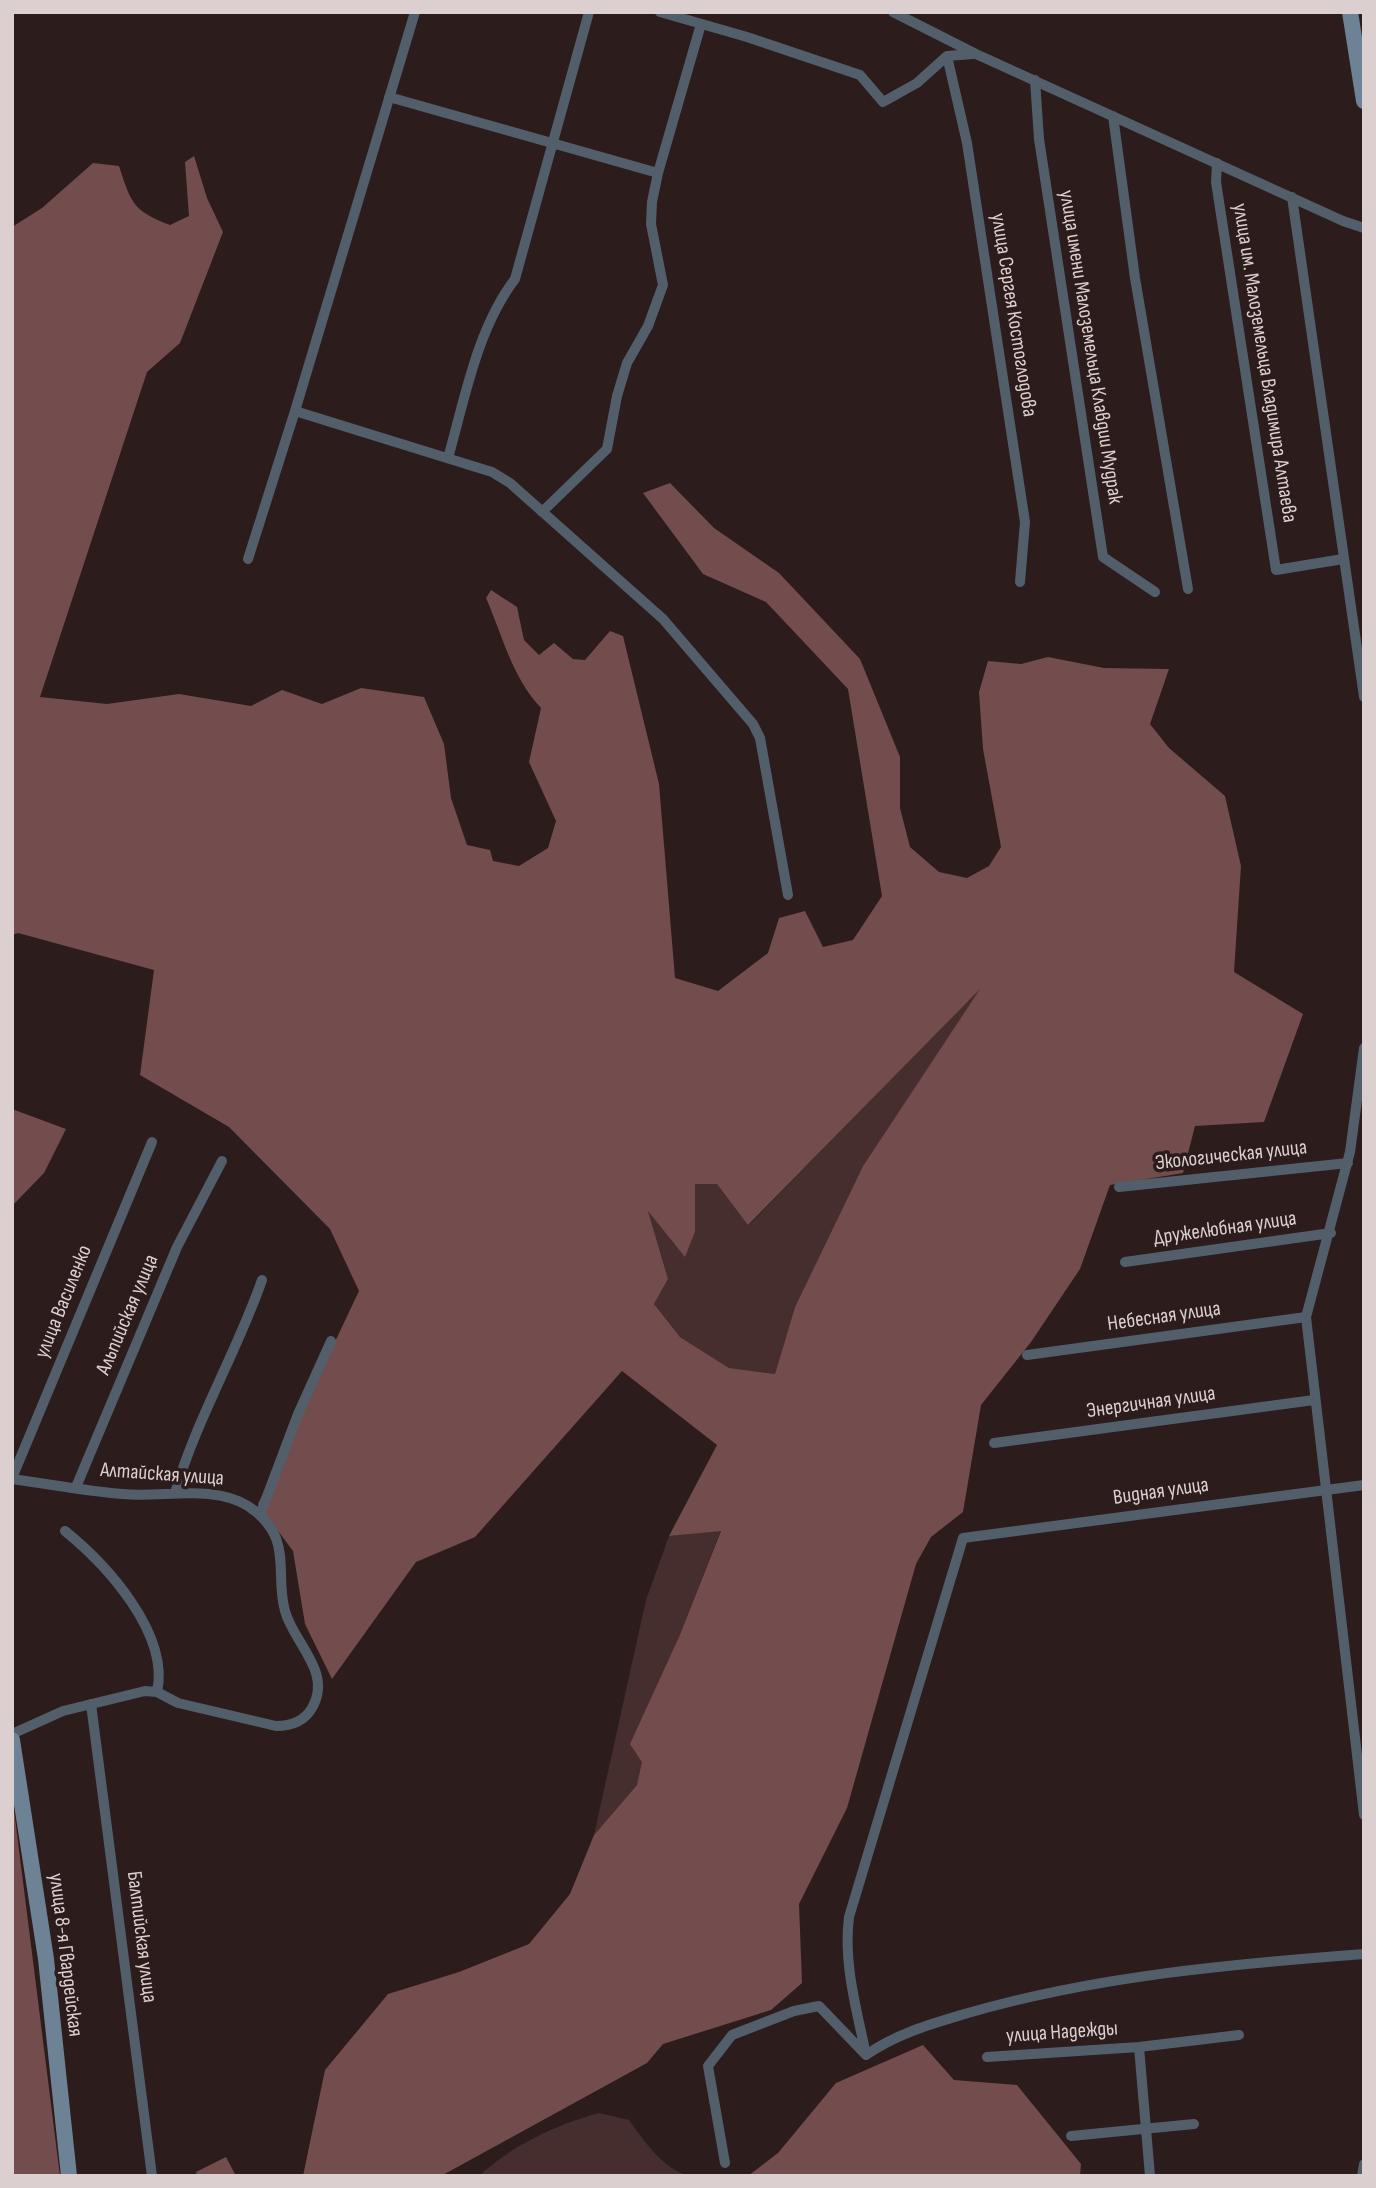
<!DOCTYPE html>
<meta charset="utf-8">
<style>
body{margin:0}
#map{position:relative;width:1376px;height:2188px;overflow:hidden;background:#2c1c1c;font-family:"Sofia Sans Condensed",sans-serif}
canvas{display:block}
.frame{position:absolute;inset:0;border:14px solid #dbcfcf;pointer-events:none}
</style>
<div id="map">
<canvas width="1376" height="2188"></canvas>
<div class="frame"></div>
</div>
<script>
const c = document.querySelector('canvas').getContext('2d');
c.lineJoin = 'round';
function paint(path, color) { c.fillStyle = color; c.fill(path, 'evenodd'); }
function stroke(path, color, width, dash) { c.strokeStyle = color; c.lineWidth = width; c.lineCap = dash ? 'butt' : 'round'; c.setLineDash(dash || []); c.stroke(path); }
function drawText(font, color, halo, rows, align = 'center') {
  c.font = font + ' "Sofia Sans Condensed",sans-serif'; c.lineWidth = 7; c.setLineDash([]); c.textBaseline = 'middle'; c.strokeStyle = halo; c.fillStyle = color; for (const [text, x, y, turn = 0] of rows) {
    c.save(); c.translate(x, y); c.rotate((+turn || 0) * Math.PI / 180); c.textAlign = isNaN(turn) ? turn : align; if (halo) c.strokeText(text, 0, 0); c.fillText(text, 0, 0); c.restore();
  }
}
paint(new Path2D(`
 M983,985L863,1166L795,1307L775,1374L729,1368L680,1337L654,1304L668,1279L647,1208L685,1256L695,1232V1183L717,1184L749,1225Z
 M721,1530L679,1637L637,1785L594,1835L646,1600L669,1536Z
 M599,2113L629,2120C645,2142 662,2168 689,2176H479C513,2145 555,2125 599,2113Z`), '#462e2f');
paint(new Path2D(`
 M194,156L207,198L223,232L180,343L147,372L40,697L107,704L179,694L251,706L282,690L322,704L361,688L424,697L444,744L451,798L467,845L490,850L493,861L519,866L548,848L556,821L529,762L541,708C512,677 503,637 486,598L491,590L517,607L524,640L539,655L554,643L573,659L585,660L610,631L623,636L659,784L675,978L718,991L768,953L779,918L805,911L823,947L853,940L882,896L848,689L766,602L703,574L643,493L670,483L714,528L779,573L860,659L900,757V808L910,847L939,872L967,878L989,866L1001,847L983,749L979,692L988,661L1021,664L1048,657L1104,668L1169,669L1150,724L1169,748L1225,796L1241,866L1234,972L1303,1014L1264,1122L1195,1126L1183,1173L1110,1185L1080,1269L1031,1342L981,1405L963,1512L931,1537L916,1564L847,1808L799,1904L802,1983L771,2010L663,2044L647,2063L441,2176H303L325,2070L388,1994L459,1972L529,1944L570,1894L594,1835L637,1785L642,1762L630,1744L679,1637L721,1531L669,1536L717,1445L622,1371L475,1537L416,1562L332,1679L305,1624L293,1551L258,1504L359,1291L330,1229L229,1127L140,1075L154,970L18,933L12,935V227L42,208L93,163L119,166C131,203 133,211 170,225L189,216L185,162ZM980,989L863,1166L795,1307L775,1374L729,1368L680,1337L654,1304L668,1279L648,1211L685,1257L695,1232V1184H717L748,1225Z
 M12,1109L66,1129L44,1173L12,1206Z
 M12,1794L60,2176H12Z
 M923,2045L954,2080L1017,2085L1081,2164L1080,2176H748L778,2153L836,2083Z
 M226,2157L236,2176H197L196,2172Z`), '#734c4e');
stroke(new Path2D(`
 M415,12L295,411L492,472L510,483L663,619L753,724L760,738L788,895
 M660,12L747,37L860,75L883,102L917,83L947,56L973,54
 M893,12L976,54L1343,221L1364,228
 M947,56L967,143L1025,522L1020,582
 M1035,80L1039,139L1103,557L1155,592
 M389,97L658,173
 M1113,116L1135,278L1188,589
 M1217,163L1216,182L1276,570L1343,559
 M1292,197L1364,697
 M448,458C465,398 477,329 515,279L589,12
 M542,512L607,449L617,396L627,363L648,326L663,285L651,224L652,202L658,173L701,24
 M248,559L295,411
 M1364,1048L1350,1152L1306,1317L1364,1815
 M1119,1187L1348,1163
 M1125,1262L1331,1233
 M1027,1355L1306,1317
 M994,1443L1314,1400
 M12,1478L152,1142
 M12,1479C49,1484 86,1491 123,1494C162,1498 213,1484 248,1506C295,1537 274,1572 285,1611C294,1644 333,1672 312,1708C304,1722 291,1726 276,1726L178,1703L157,1692L145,1691L63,1711L12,1734
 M76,1487L177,1247L222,1161
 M175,1493C196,1420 237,1352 262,1280
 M260,1515L298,1414L331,1341
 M65,1531C107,1565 170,1634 157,1692
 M91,1704L152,2176
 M1139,2047L1150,2176
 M866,2055C857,2010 843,1964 849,1917L963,1538L1364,1485
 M866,2055C898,2033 931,2024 968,2013C1096,1976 1232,1964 1364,1954
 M987,2057L1139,2047L1239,2035
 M1071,2136L1194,2124
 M725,2163L708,2066L732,2035L794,2011L819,2006L866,2055
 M1362,2176L1364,2164`), '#525f6a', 10);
stroke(new Path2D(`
 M1350,12L1364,101
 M12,1740L46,1959L69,2176`), '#6d8294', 16);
drawText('21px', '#dbcfcf', '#2c1c1c', [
 ["улица Сергея Костоглодова",1013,315,81],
 ["улица имени Малоземельца Клавдии Мудрак",1090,347,81],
 ["улица им. Малоземельца Владимира Алтаева",1264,363,81],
 ["Экологическая улица",1231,1156,-6],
 ["Дружелюбная улица",1225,1229,-8],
 ["улица Василенко",64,1302,-68],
 ["Альпийская улица",128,1315,-67],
 ["Небесная улица",1164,1317,-8],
 ["Энергичная улица",1151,1403,-8],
 ["Алтайская улица",162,1475,4],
 ["Видная улица",1161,1492,-8],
 ["Балтийская улица",141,1937,83],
 ["улица 8-я Гвардейская",65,1955,83],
 ["улица Надежды",1062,2033,-4]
]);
</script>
